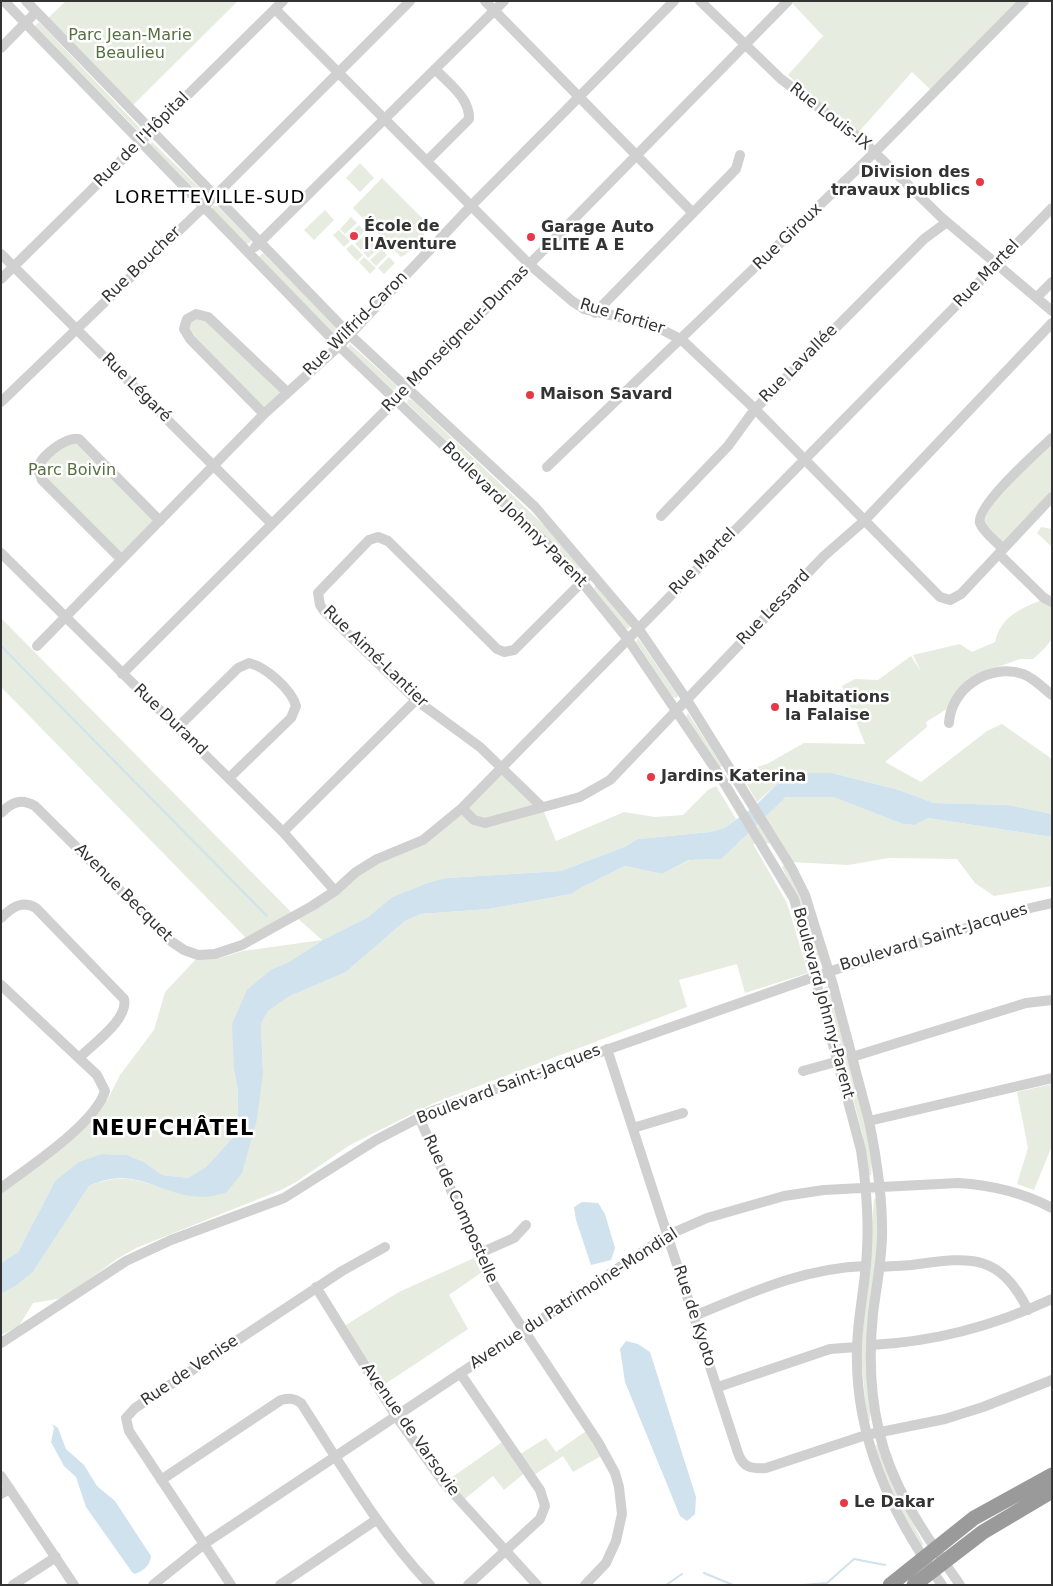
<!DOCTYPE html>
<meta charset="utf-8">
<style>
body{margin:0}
#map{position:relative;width:1053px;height:1586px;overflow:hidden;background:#fff;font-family:"DejaVu Sans",sans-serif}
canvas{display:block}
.frame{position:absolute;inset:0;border:2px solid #333;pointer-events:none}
</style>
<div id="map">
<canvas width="1053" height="1586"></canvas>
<div class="frame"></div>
</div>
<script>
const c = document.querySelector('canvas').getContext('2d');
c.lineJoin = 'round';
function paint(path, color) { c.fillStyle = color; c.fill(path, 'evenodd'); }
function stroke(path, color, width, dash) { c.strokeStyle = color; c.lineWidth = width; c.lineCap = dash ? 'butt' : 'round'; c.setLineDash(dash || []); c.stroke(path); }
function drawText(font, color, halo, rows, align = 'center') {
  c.font = font + ' "DejaVu Sans",sans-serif'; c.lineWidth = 5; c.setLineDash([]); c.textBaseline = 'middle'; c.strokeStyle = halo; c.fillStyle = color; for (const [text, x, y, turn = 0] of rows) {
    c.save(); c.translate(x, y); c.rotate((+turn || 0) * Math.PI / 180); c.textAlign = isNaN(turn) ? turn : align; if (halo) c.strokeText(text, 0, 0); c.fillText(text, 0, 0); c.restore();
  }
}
paint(new Path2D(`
 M66,1H238L129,109L45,21Z
 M793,1H1021L933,92L912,72L856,135L788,75L823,36L793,4Z
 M39,22L139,127V132L35,26Z
 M152,142L204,192V196L200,197L149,145Z
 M360,163L374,178L360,192L346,178Z
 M382,178L431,227L405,255L401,257L353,208Z
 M213,206H217L251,240L250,243L246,244L212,209Z
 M325,210L334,220L314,240L304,230Z
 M351,217L357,223L345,234L340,229Z
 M359,225L364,231L353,242L347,236Z
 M339,230L350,241L344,247L333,235Z
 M367,233L372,239L361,250L355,244Z
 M374,241L380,247L368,258L363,252Z
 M352,244L363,255L357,261L346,249Z
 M382,249L387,255L376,266L370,260Z
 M263,253L340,331L335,335L259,257Z
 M364,257L376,268L370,274L359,262Z
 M389,257L395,263L384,274L378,268Z
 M202,314L287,392L264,414L190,339L185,323Z
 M350,344L396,385V389L393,390L348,348Z
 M408,399L412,400L550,531L581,568L576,569L407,403Z
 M74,438L160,521L121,559L42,480L41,461Z
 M1052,438V497L1003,549L983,527V511Z
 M1041,527L1052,529V547L1037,533Z
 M596,583L630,626L628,629L625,628L594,588Z
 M1042,600L1052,604V639L1045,648L1033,659H1020L984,672L950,707L926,722L927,727L885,762L921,782L987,731L1002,724L1052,759V814L1008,805L934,803L899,790L832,773L780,781L757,802L740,772L767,764L804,743L865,744L842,686L855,679L878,680L911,656L921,672L913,655L960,644L972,652L995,642C1001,617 1019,609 1042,600Z
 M1,618L295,916L356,872L423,840L502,767L542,807L556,841L624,812L655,817L683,815L708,790L716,786L736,819L724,828L710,832L638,839L624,847L561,871L447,878L430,882L392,897L368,917L323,940L289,962L272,969L234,1070L238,1091L237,1133L206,1167L188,1178L162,1175L144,1162L127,1155L102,1154L55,1181L18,1252L1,1263V1192L67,1144L108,1099L120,1075L154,1030L165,992L199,956L220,958L243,951L322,940L295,916L249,941L1,687Z
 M638,638L678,696L676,698L673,697L636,642Z
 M688,713L722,766L719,768L686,717Z
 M811,796L833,797L903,824L915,825L928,818L1052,837V886L994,896L975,883L957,859L889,858L848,865L791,862L779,843L753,844L787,903L808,973L745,993L737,964L679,980L687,1007L434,1103L350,1145L296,1182L281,1190L136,1248L117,1259L63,1298L33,1303L19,1326L1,1335V1294L17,1285L33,1272L89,1186C124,1170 145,1184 179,1192C193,1196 211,1193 226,1193L263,1073L261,1024L268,1011L288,997L346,972L405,921L421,914L489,909L571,894L579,888L625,866L662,874L690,860L720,859L786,797Z
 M784,865L800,894L820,960L817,961L801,906L782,867Z
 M828,986L864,1118L872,1163L871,1175H869L862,1133L824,987Z
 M1052,1084V1146L1034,1190L1017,1184L1028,1148L1017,1092Z
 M874,1199H877V1245L870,1421H867L861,1354Z
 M474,1258L480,1270H485L449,1295L468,1329L379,1388L341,1328L399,1292Z
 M589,1429L601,1456L573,1472L563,1456L531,1477L527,1471L504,1490L493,1476L461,1502L444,1483L505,1440L517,1456L546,1438L556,1452Z
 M879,1444L907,1512L924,1545L921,1546C902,1516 881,1480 876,1445Z`), '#e6ecdf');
paint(new Path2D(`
 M804,773H832L899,790L934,803L1008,805L1052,814V837L928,818L915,825L903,824L833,797H786L721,859L689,860L662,874L625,866L580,888L571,894L489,909L421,914L405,921L346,972L288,997L268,1011L261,1024L263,1073L257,1119L242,1173L226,1193C218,1194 210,1197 202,1197C159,1196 136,1164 89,1186L33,1272L17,1285L1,1294V1263L18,1252L55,1181L79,1162L102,1154L127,1155L144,1162L162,1175L188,1178L206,1167L237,1133L238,1091L234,1070L232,1024L247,990L272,969L289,962L323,940L368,917L392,897L430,882L447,878L561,871L624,847L638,839L710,832L724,828L755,806L780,781Z
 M582,1202L598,1203L605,1214L615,1248L611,1260L591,1265L576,1220L574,1207Z
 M626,1341L638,1344L650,1352L696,1497L695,1514L687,1521L680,1516L625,1382L620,1349Z
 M52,1424L58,1428L66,1449L84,1465L97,1486L115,1501L151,1556C150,1566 144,1570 135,1574L132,1572L86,1507L76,1477L64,1466L51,1442L54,1428Z`), '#cfe2ee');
stroke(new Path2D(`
 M1,646L267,916
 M704,1573L733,1585
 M666,1585L682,1574
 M803,1585L827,1583L854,1559L885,1565`), '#cfe2ee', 2);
stroke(new Path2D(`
 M4,1L339,346L545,542L582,582L627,638L720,776L794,899L861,1150C866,1183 869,1215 867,1249C866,1281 858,1314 857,1347C854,1436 891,1514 942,1585
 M26,1L350,335L535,507L638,628L687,700L792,869L805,895L833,985L869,1121C877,1160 883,1199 882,1238C881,1264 876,1289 873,1314C869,1353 870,1393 879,1431C892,1489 927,1537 960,1585
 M485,1L693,213
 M700,1L781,79L863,141L941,217L1052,311
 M275,9L530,265L572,301L584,309L651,324L682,340L755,409L940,597L950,600L961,594L1052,497
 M1,48L36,12
 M427,161L469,119C470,98 449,84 435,69
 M255,247L504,1
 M1,254L271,523
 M1,279L283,1
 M1037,297L1052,282
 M595,313L736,169L740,155
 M1,402L214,197L410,1
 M264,414L190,339L184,329L187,319L196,314L208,317L287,392
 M547,467L875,152L1024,1
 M661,516L728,446L755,409L924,239L947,222
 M1003,549C997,542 983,532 980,523C975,507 1038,451 1052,438
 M1,553L283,832L335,891
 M999,554L1044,598L1052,602
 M121,559L42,480L38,469C39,457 66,436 79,439L160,521
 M37,646L264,414L339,346L471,206L674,1
 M122,674L406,390L788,1
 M949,723C951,688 989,663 1023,674C1034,678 1043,688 1052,695
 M177,728L238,668L249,663C266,667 291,689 296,706L291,718L229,778
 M542,807L480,747L416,700L324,611L320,605L318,593L369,540L378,537L388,541L497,649L504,652L514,650L586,578
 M462,808L474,820L485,823L580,797L610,780L824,556L864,521L1052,323
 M1,813C12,802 21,798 35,806L172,942L184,950L198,955L215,954L242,945L312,906L335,891L356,872L377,859L423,840L462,808L1052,208
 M283,832L416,700
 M1,918C12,907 22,900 36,908L124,999C129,1019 93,1044 79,1058
 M1,985L97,1075L105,1091C95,1124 29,1167 1,1188
 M607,1049L738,1453C743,1468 752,1469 766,1468L866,1435L945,1419L983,1407L1052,1380
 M852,1057L1026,1003L1052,1000
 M803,1071L839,1061
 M419,1117L490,1279L598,1442L615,1473L619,1487L622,1514L616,1541L606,1563L585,1585
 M869,1121L1052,1078
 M633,1128L683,1113
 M478,1254L514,1238L526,1225
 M880,1267C890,1266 901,1266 911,1265C967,1258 998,1250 1028,1310
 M316,1287L396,1416L444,1483L537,1585
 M694,1316C750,1293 803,1268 866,1266
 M1,1343L126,1261L171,1240L284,1198L376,1140L430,1112L828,972L1026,909L1052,903
 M871,1345C935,1342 994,1326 1052,1299
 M460,1373L540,1490L545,1506L540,1519L468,1585
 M718,1387L830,1349L857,1347
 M1,1476L74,1585
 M161,1480L281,1400C289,1398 294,1398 301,1403C342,1466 379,1531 430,1585
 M1,1494L10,1489
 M13,1585L56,1557
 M153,1585L204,1544L668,1235L707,1218L784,1196L824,1190L958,1183C991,1185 1022,1192 1052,1208
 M231,1585L129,1431L126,1418L135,1408L342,1271L385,1247
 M280,1585L376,1520`), '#d0d0d0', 10);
stroke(new Path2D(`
 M890,1585L974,1518L1052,1475
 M914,1585L983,1532L1052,1491`), '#9a9a9a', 15);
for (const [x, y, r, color] of [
 [980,182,5,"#e63946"],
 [354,236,5,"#e63946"],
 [531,237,5,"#e63946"],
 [530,395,5,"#e63946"],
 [775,707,5,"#e63946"],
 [651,777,5,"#e63946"],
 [844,1503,5,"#e63946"]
]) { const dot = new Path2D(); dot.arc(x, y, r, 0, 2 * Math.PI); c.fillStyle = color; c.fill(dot); stroke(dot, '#fff', 2); }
drawText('16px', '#56703f', '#fff', [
 ["Parc Jean-Marie",130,36],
 ["Beaulieu",130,54],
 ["Parc Boivin",72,471]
]);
drawText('16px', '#333', '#fff', [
 ["Rue Louis-IX",830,117,38],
 ["Rue de l'Hôpital",142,140,-45],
 ["Rue Giroux",788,237,-44],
 ["Rue Boucher",142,265,-44],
 ["Rue Martel",987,274,-46],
 ["Rue Fortier",622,317,17],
 ["Rue Wilfrid-Caron",356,324,-45],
 ["Rue Monseigneur-Dumas",456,339,-45],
 ["Rue Lavallée",799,364,-45],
 ["Rue Légaré",136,388,45],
 ["Boulevard Johnny-Parent",514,515,45],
 ["Rue Martel",703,562,-45],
 ["Rue Lessard",774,608,-46],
 ["Rue Aimé-Lantier",375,657,44],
 ["Rue Durand",170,720,44],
 ["Avenue Becquet",123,893,45],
 ["Boulevard Saint-Jacques",934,938,-17],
 ["Boulevard Johnny-Parent",823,1003,75],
 ["Boulevard Saint-Jacques",509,1085,-21],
 ["Rue de Compostelle",460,1209,66],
 ["Avenue du Patrimoine-Mondial",574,1299,-33],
 ["Rue de Kyoto",694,1316,72],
 ["Rue de Venise",190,1371,-34],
 ["Avenue de Varsovie",410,1430,55]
]);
drawText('bold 16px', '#333', '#fff', [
 ["Division des",970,173,"right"],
 ["travaux publics",970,191,"right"],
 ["École de",364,227],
 ["l'Aventure",364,245],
 ["Garage Auto",541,228],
 ["ELITE A E",541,246],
 ["Maison Savard",540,395],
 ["Habitations",785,698],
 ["la Falaise",785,716],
 ["Jardins Katerina",661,777],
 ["Le Dakar",854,1503]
], 'left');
c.letterSpacing = '1px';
drawText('18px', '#000', '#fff', [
 ["LORETTEVILLE-SUD",210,198]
]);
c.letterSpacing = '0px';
c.letterSpacing = '1px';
drawText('bold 21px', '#000', '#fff', [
 ["NEUFCHÂTEL",173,1130]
]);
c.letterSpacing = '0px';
</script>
